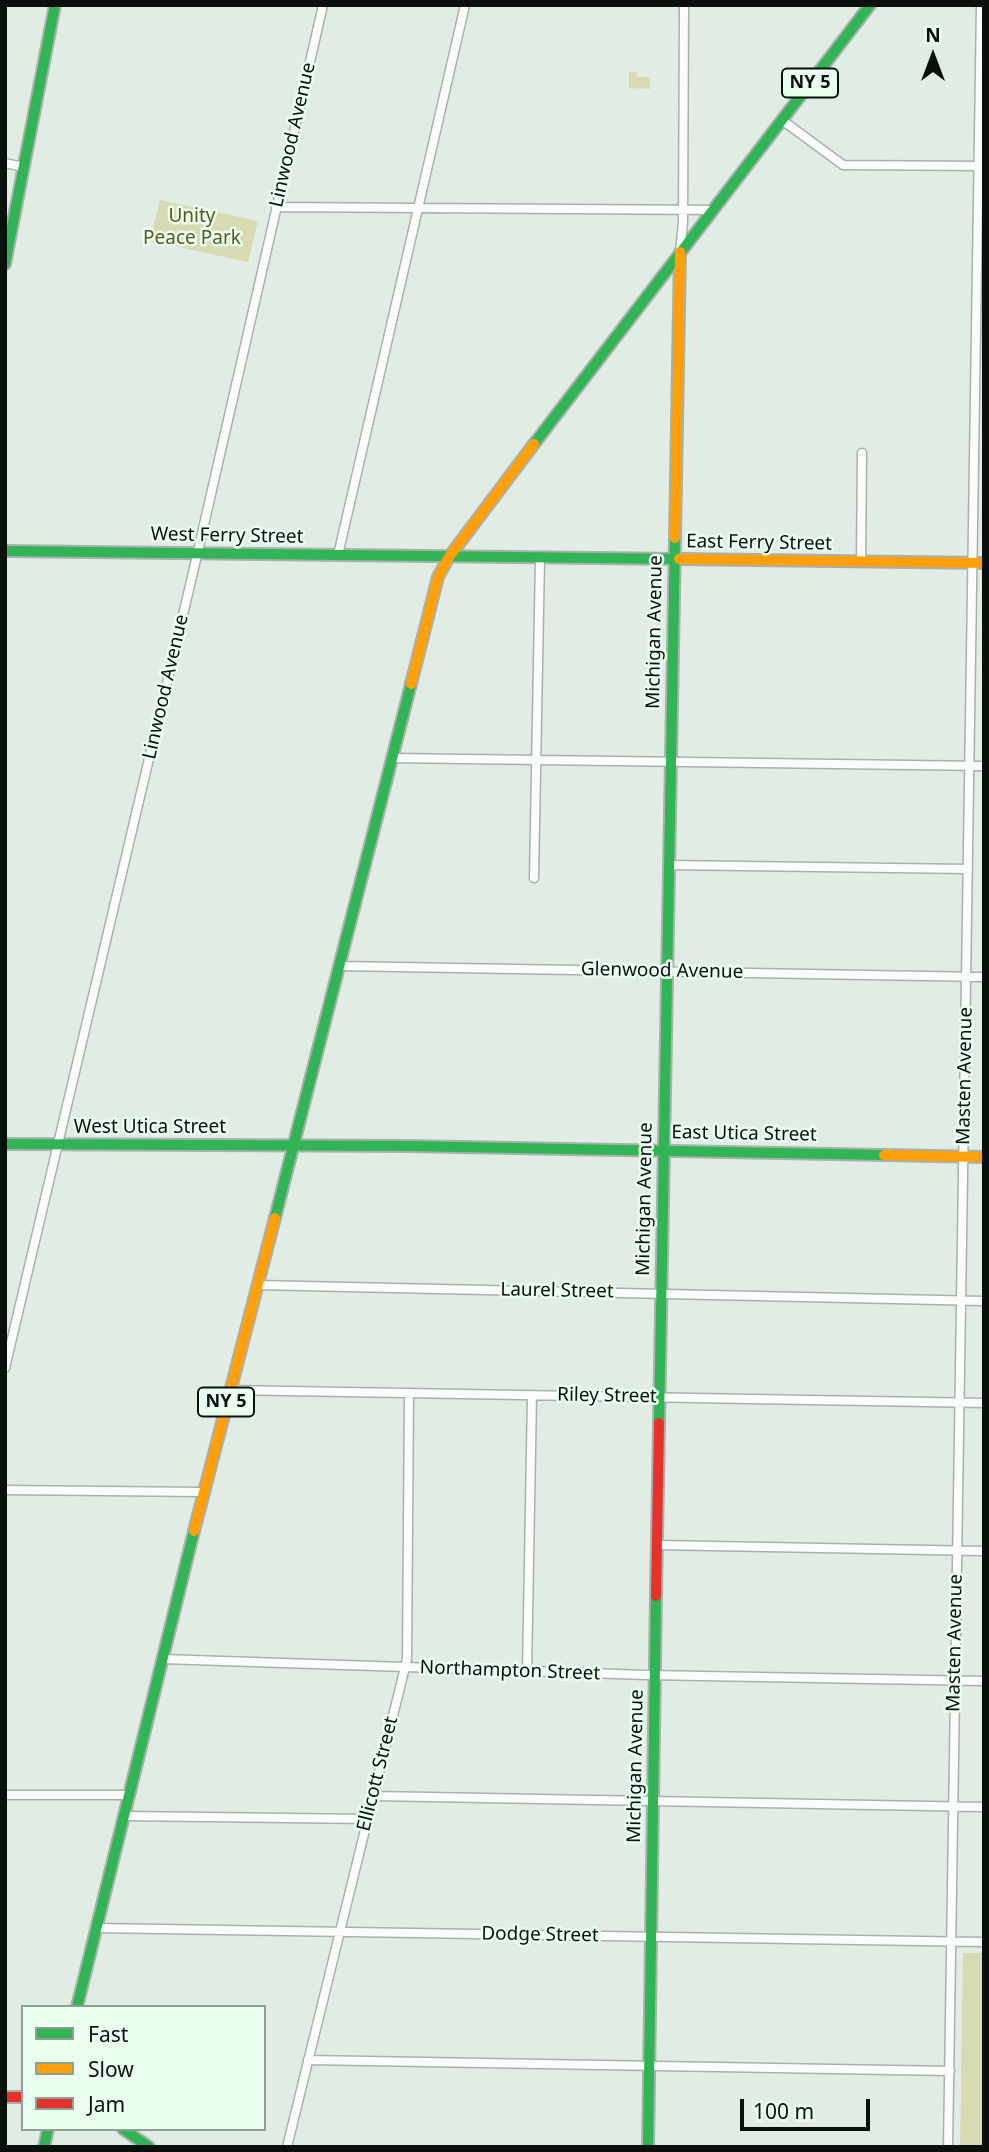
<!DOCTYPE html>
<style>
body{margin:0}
#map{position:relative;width:989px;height:2152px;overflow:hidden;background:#e1ece4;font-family:"Noto Sans",sans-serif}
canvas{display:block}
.frame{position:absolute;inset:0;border:7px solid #0a110c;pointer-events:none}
.legend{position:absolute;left:21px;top:2005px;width:245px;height:126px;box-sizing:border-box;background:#e9feee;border:2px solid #909f94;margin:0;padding:9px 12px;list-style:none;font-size:21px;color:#0a110c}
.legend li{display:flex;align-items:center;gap:14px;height:35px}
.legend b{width:35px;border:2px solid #909f94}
.north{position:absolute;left:898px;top:21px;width:70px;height:70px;-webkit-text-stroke:5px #e9feee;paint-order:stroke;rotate:0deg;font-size:19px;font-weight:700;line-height:28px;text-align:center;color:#0a110c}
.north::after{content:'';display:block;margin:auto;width:24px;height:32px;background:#0a110c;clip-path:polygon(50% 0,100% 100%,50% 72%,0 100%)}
.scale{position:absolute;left:740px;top:2099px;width:130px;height:32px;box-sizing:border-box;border:4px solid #0a110c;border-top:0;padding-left:9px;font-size:21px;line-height:24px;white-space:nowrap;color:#0a110c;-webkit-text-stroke:5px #e9feee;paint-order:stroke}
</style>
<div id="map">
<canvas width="989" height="2152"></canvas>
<div class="frame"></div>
<ul class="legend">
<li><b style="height:9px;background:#30b455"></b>Fast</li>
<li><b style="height:9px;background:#ff9f0a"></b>Slow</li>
<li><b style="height:9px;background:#e5322d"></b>Jam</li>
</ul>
<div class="north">N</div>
<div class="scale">100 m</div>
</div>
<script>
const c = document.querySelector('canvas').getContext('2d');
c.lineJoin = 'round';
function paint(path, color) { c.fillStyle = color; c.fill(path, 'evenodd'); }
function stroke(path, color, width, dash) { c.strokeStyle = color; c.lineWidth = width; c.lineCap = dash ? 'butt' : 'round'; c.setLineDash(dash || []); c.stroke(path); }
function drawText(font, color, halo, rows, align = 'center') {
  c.font = font + ' "Noto Sans",sans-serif'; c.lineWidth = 5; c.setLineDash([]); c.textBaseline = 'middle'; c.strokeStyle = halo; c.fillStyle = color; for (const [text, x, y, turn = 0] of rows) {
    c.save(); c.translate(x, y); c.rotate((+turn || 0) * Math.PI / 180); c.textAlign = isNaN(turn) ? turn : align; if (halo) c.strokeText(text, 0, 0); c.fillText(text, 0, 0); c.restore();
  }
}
paint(new Path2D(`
 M629,72H637V77H650V89L629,88Z
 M160,200L258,221L248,262L150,241Z
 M963,1953H984V2147H960Z`), '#d8dbb1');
const street = new Path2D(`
 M782,120L843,165L979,166
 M5,163L23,167
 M276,207L713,210
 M680,252L683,223L684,5
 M338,555L465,5
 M861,562L862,453
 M391,758L984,766
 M668,865L968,869
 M534,878L540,558
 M339,966L984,977
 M257,1285L984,1301
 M5,1368L195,564L323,5
 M230,1390L984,1403
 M5,1490L203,1492
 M657,1545L984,1551
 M162,1659L647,1675L984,1681
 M527,1672L532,1395
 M5,1795H129
 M373,1796L984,1807
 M124,1816L367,1819
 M96,1928L984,1942
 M308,2060L950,2071
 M287,2147L407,1659L409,1393
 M948,2147L981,5`);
const fast = new Path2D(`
 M5,264L55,5
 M534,444L870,5
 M5,551L679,559
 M5,1144L408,1146L884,1155
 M275,1218L411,684
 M659,1423L675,538
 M77,2007L194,1531
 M123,2129L149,2147
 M44,2147L48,2129
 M648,2147L656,1596`);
const slow = new Path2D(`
 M675,538L680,252
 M679,559L984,563
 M411,684L438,577L449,557L534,444
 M884,1155L984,1157
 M194,1531L275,1218`);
const jam = new Path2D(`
 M656,1596L659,1423
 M5,2097H23`);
stroke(street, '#a8b1ab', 11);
stroke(fast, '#a8b1ab', 14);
stroke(slow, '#a8b1ab', 14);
stroke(jam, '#a8b1ab', 14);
stroke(street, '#fafcfb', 8);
stroke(fast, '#30b455', 10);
stroke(slow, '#ff9f0a', 10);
stroke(jam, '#e5322d', 10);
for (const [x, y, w] of [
 [810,83,56],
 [226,1402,56]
]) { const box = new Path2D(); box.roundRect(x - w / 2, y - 14.5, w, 29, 5); c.fillStyle = '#e9feee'; c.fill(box); stroke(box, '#0a110c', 2); }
drawText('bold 18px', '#0a110c', null, [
 ["NY 5",810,83],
 ["NY 5",226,1402]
]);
drawText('19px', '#0a110c', '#e9feee', [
 ["Linwood Avenue",293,135,-77],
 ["West Ferry Street",227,536,1],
 ["East Ferry Street",759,543,1],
 ["Michigan Avenue",655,632,-89],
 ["Linwood Avenue",166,687,-77],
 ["Glenwood Avenue",662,971,1],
 ["Masten Avenue",965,1076,-89],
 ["West Utica Street",150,1128],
 ["East Utica Street",744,1134,1],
 ["Michigan Avenue",645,1199,-89],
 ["Laurel Street",557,1291,1],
 ["Riley Street",607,1396,1],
 ["Masten Avenue",955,1643,-89],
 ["Northampton Street",510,1671,2],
 ["Michigan Avenue",636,1766,-89],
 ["Ellicott Street",378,1774,-76],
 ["Dodge Street",540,1935,1]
]);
drawText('19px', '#5d581b', '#e9feee', [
 ["Unity",192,217],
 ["Peace Park",192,239]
]);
</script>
